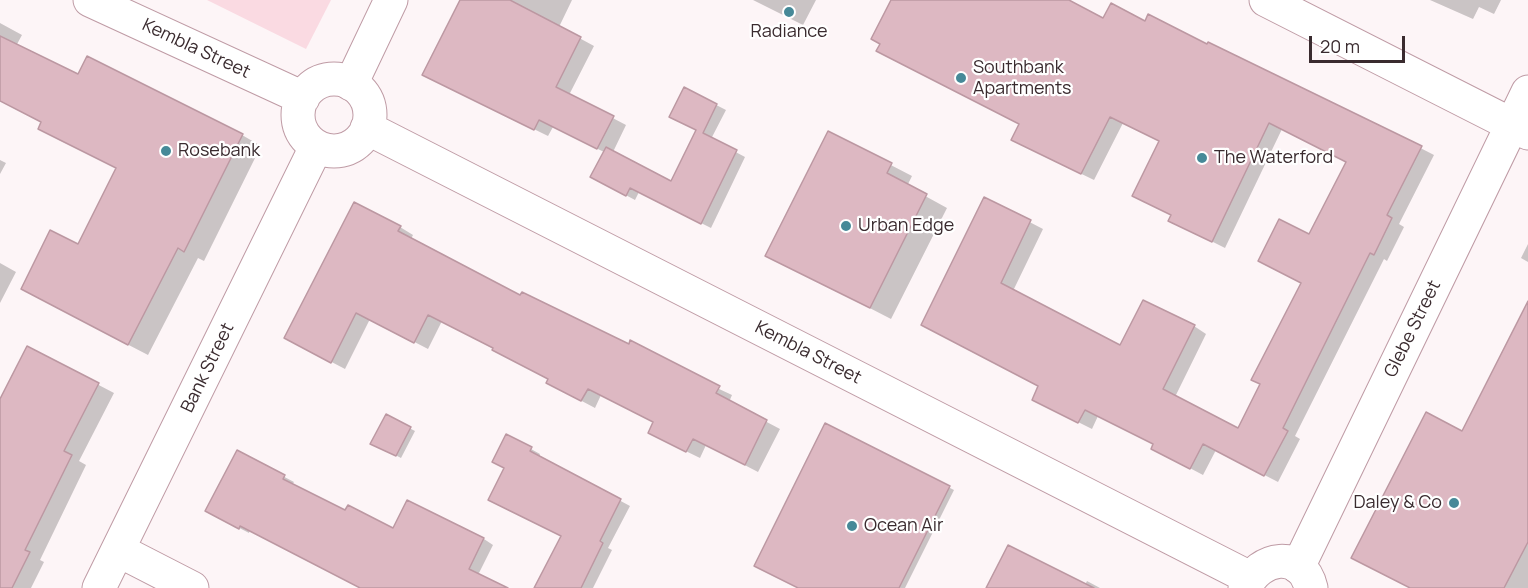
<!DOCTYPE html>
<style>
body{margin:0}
#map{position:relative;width:1528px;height:588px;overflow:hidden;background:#fdf5f7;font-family:Manrope,sans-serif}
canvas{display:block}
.scale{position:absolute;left:1309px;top:36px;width:96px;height:27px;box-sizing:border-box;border:3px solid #3a2b2f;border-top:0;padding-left:8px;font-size:18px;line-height:21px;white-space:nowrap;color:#3a2b2f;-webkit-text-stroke:4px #fff;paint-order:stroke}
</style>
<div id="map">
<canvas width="1528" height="588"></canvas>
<div class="scale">20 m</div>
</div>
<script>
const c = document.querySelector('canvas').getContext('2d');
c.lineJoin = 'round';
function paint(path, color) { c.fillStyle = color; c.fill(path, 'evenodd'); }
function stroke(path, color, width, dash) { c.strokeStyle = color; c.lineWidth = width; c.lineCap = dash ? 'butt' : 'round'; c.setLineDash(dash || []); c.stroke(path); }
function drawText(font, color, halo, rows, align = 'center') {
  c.font = font + ' Manrope,sans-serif'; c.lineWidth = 4.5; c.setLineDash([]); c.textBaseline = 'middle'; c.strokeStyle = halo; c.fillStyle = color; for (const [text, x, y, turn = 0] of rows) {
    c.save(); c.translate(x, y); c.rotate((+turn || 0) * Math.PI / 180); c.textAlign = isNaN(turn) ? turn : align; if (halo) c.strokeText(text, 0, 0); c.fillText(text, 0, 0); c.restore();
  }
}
paint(new Path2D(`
 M207,0H331L306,49Z`), '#fadae2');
paint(new Path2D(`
 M462,0H572L559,27L594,46L569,95L626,125L613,152L672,183L698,130L685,89L726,110L711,139L745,157L711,228L639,192L635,200L601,182L604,152L553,127L548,136L438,82Z
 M753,0H816L803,25Z
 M892,0H1065L1103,20L1145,23L1326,102L1327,100L1434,155L1399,224L1404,227L1387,261L1384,259L1295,436L1300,439L1278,482L1216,450L1203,475L1165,455L1155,444L1098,416L1092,429L1046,406L1040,386L936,332L985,199L1043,229L1013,291L1121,348L1194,326L1206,334L1175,397L1239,430L1262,384L1303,283L1310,237L1347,162L1282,129L1225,248L1183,227L1172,215L1161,142L1123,123L1094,180L1026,147L1021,124Z
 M1430,0H1501L1494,14L1479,7L1473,19Z
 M0,23L22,35L16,46L79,76L242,135L261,146L204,261L198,258L148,355L42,300L79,246L118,169L59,140L40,129L43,123L0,101Z
 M829,133L912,176L907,186L947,208L891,319L767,255Z
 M0,160L6,163L0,174Z
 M400,227L413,235L411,239L521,297L732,395L729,402L780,429L758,472L706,445L700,458L663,440L655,422L601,395L595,408L561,390L549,379L442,321L428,349L370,319L345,369L299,345Z
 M1528,244V262L1521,258Z
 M0,263L16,272L0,303Z
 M1528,304V588H1411L1463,433Z
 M28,348L114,393L79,461L86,465L40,560L44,562L31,588H0V419Z
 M386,416L415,431L401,458L372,443Z
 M826,425L954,490L905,588H800Z
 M531,449L540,454L539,457L630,506L608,548L612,550L593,588H535L563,536L500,504Z
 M237,452L294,482L292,485L346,512L394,530L408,502L484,539L493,545L478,575L505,588H361L250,530L249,533L216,516Z
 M1087,581L1100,588H988L1085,585Z`), '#0003');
const building = new Path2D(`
 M460,0H510L581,37L556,87L614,116L597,149L539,120L534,130L422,75Z
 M891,0H1069L1103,18L1111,3L1145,21L1148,14L1207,44L1208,42L1422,146L1387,215L1392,218L1374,255L1370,253L1283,428L1288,431L1264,476L1203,444L1190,469L1151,449L1153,444L1085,410L1078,423L1032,400L1038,386L921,325L984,197L1031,220L1001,283L1120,345L1143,300L1195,325L1163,389L1238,428L1260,384L1251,380L1301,283L1258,261L1279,219L1309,234L1346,162L1269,123L1212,242L1168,221L1171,215L1132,196L1159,141L1110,117L1081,174L1011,140L1019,124L876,51L880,44L871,39Z
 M0,36L78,74L87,56L243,134L184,252L178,248L128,345L21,289L50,230L78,244L116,168L38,129L41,122L0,101Z
 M684,87L717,104L703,133L737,150L701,224L630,188L626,196L590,177L606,147L671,181L696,130L669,117Z
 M828,131L892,163L887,173L927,194L870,308L765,256Z
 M354,202L401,226L398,231L520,295L522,292L629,344L630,340L720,386L716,393L767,420L745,465L693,439L686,452L648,433L653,422L588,389L581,401L546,383L548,379L492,350L493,348L428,315L414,343L356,313L331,363L284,338Z
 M1528,301V542L1504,588H1410L1351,558L1426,412L1462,431Z
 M27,346L99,383L64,451L72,455L25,550L30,552L12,588H0V399Z
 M386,414L411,427L396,456L370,444Z
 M825,423L950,486L899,588H798L754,566Z
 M506,434L532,447L530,451L621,499L600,541L603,543L581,588H534L561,536L488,500L504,468L492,462Z
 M237,450L285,475L283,479L345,510L348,505L393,528L407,500L484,538L469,569L508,588H360L240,526L239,529L205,511Z
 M1008,545L1094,588H986Z`);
paint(building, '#ddb8c2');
stroke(building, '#bc98a2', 1.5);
const minor = new Path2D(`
 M1266,0L1528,133
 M351,84L391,0
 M118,550L192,588
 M1298,567L1528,92
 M99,588L316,147`);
const tertiary = new Path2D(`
 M90,0L303,98
 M298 115a36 36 0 1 1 72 0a36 36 0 1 1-72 0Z
 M367,128L1250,578
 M1245,588C1259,556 1302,549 1311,588`);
stroke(minor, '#bf9ba5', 35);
stroke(tertiary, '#bf9ba5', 35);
stroke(minor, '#fff', 33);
stroke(tertiary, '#fff', 33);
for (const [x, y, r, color] of [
 [789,12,6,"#468998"],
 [961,78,6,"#468998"],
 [166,151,6,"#468998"],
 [1202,158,6,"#468998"],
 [846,226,6,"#468998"],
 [1454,503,6,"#468998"],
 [852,526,6,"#468998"]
]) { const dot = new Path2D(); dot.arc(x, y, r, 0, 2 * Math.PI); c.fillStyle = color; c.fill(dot); stroke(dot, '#fff', 2); }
drawText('18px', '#3a2b2f', '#fff', [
 ["Radiance",789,32,"center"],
 ["Southbank",973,68],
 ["Apartments",973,89],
 ["Rosebank",178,151],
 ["The Waterford",1214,158],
 ["Urban Edge",858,226],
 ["Daley & Co",1442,503,"right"],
 ["Ocean Air",864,526]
], 'left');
drawText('18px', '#3a2b2f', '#fff', [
 ["Kembla Street",196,49,25],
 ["Glebe Street",1413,329,-64],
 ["Kembla Street",808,353,27],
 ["Bank Street",208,368,-64]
]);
</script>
